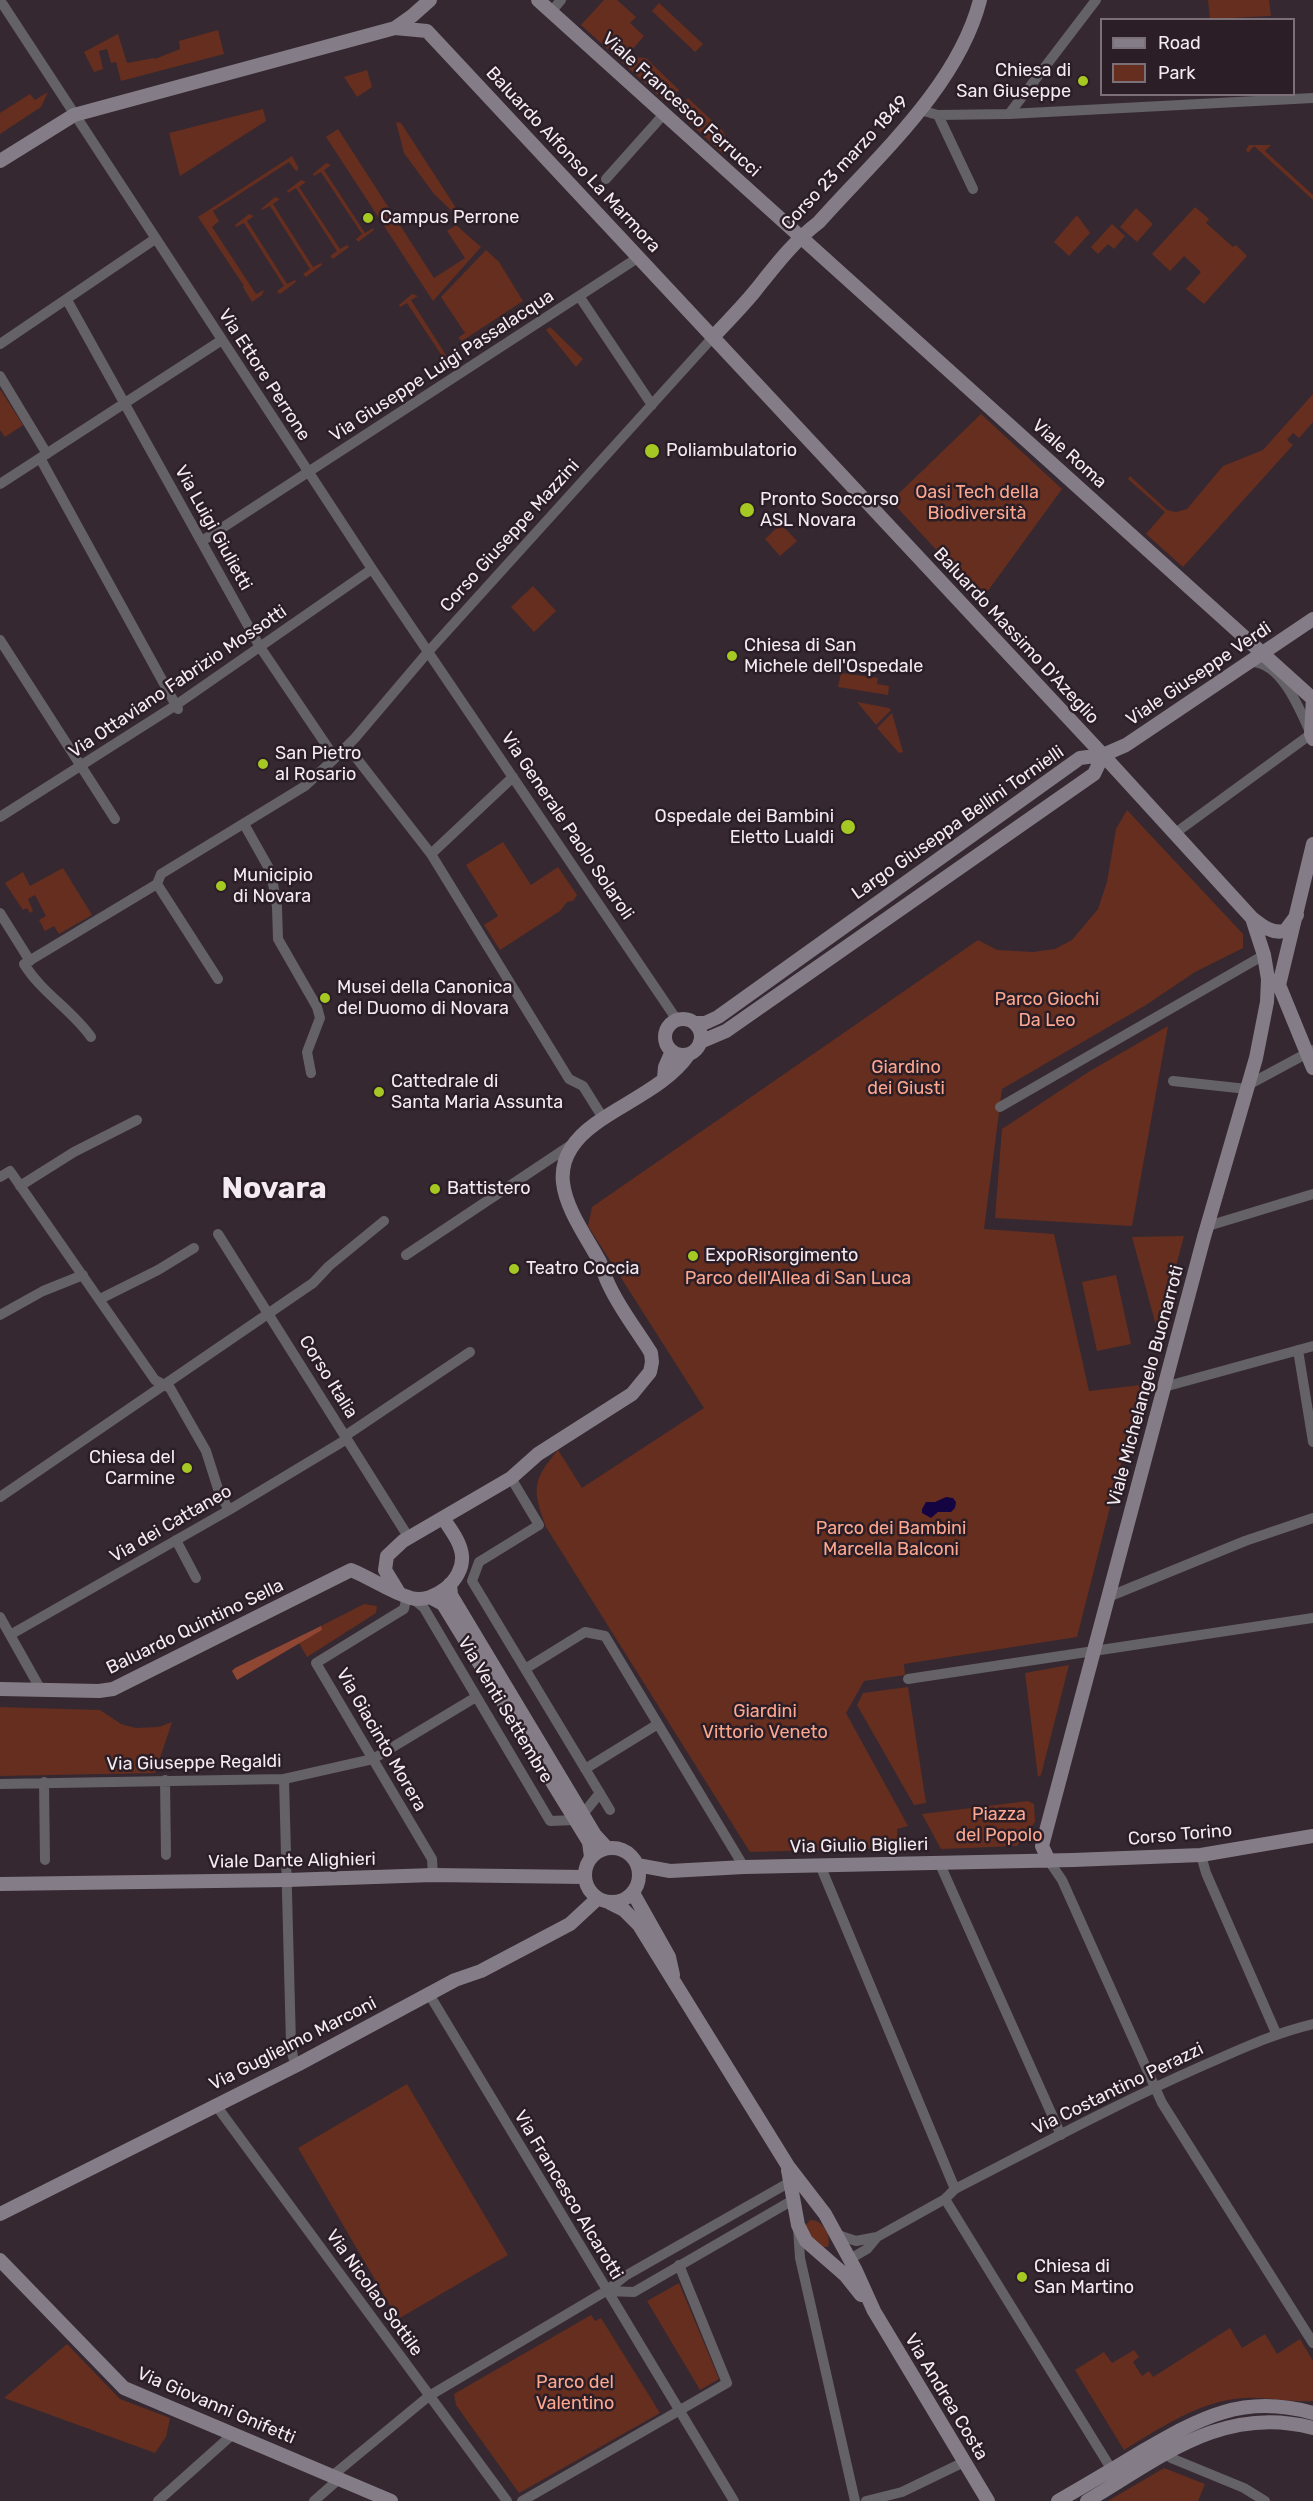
<!DOCTYPE html>
<meta charset="utf-8">
<style>
body{margin:0}
#map{position:relative;width:1313px;height:2501px;overflow:hidden;background:#352831;font-family:Rubik,sans-serif}
canvas{display:block}
.legend{position:absolute;left:1100px;top:18px;width:195px;height:78px;box-sizing:border-box;background:#2b1e27;border:2px solid #7b7077;margin:0;padding:8px 10px;list-style:none;font-size:18px;color:#f4ebf0}
.legend li{display:flex;align-items:center;gap:12px;height:30px}
.legend b{width:30px;border:2px solid #7b7077}
</style>
<div id="map">
<canvas width="1313" height="2501"></canvas>
<ul class="legend">
<li><b style="height:8px;background:#847d88"></b>Road</li>
<li><b style="height:16px;background:#662e1e"></b>Park</li>
</ul>
</div>
<script>
const c = document.querySelector('canvas').getContext('2d');
c.lineJoin = 'round';
function paint(path, color) { c.fillStyle = color; c.fill(path, 'evenodd'); }
function stroke(path, color, width, dash) { c.strokeStyle = color; c.lineWidth = width; c.lineCap = dash ? 'butt' : 'round'; c.setLineDash(dash || []); c.stroke(path); }
function drawText(font, color, halo, rows, align = 'center') {
  c.font = font + ' Rubik,sans-serif'; c.lineWidth = 5; c.setLineDash([]); c.textBaseline = 'middle'; c.strokeStyle = halo; c.fillStyle = color; for (const [text, x, y, turn = 0] of rows) {
    c.save(); c.translate(x, y); c.rotate((+turn || 0) * Math.PI / 180); c.textAlign = isNaN(turn) ? turn : align; if (halo) c.strokeText(text, 0, 0); c.fillText(text, 0, 0); c.restore();
  }
}
paint(new Path2D(`
 M604,0H617L636,17L630,23L644,36L626,57L646,58L679,90L667,103L581,25Z
 M1208,0H1269L1271,16L1210,19Z
 M659,3L703,44L695,52L652,11Z
 M218,30L224,54L121,81L116,62L111,63L107,49L99,51L103,69L94,72L84,52L118,34L127,63L154,58L155,59L180,49L179,41Z
 M367,70L372,87L357,97L344,77Z
 M48,92L41,107L0,134V113L30,94L35,100Z
 M688,98L723,131L730,146L723,154L677,111Z
 M263,109L266,121L180,176L169,133Z
 M396,122L401,123L460,214L458,217L434,194L404,153Z
 M338,129L434,278L465,258L447,231L456,225L481,247L433,301L326,137Z
 M1249,145H1271L1265,151L1313,195V200L1254,146L1248,153L1246,150Z
 M292,156L298,167V170L296,171L289,162L213,211L219,221L212,227L256,294L264,290L262,295L252,302L243,287L244,286L198,217Z
 M326,163L331,165L324,170L365,233L373,228L374,230L358,242L356,239L362,234L321,172L314,176L313,174Z
 M301,180L306,182L299,187L340,249L347,245L349,247L333,259L330,256L337,251L296,188L288,193L287,191Z
 M275,197L280,199L273,204L313,267L321,263L322,265L306,277L303,274L310,269L270,206L262,210L261,209Z
 M1195,207L1209,219L1206,223L1233,247L1236,245L1247,256L1204,304L1186,289L1201,272L1184,256L1170,271L1152,254Z
 M1136,208L1153,224L1137,242L1120,227Z
 M249,214L254,216L247,221L287,284L295,280L296,282L280,294L277,291L284,286L244,223L236,227L235,225Z
 M1077,215L1090,233L1069,256L1054,242Z
 M1112,224L1125,236L1114,249L1108,244L1098,254L1091,247Z
 M486,250L499,262L523,301L462,341L458,338L465,333L441,297Z
 M412,294L418,296L411,300L449,360L446,362L407,303L400,307L399,305Z
 M550,327L583,359L576,367L546,330Z
 M0,389L23,425L5,437L0,430Z
 M1313,394V422L1299,438L1293,433L1287,440L1293,445L1183,567L1146,534L1165,512L1128,479L1130,476L1167,510L1176,512L1187,509L1223,466L1263,450Z
 M981,414L1062,489L982,599L891,501Z
 M781,524L797,541L780,556L765,539Z
 M533,586L556,611L534,632L511,607Z
 M841,673L878,678L877,684L889,686L888,695L838,687Z
 M857,702L889,708L891,710L876,725Z
 M892,713L903,752L899,753L877,728Z
 M1127,810L1243,934V948L1195,972L1146,1005L1002,1089L984,1229L1054,1234L1089,1391L1141,1385L1077,1637L904,1664L905,1675L864,1681L846,1713L908,1826L897,1829V1848L750,1852L546,1527C532,1489 532,1481 558,1450L582,1488L704,1408L588,1226L592,1207L978,940L997,950L1033,952L1055,949L1072,940L1098,909L1107,882L1116,829Z
 M503,842L531,885L558,867L577,895L573,901L567,902L560,911L500,950L484,925L498,916L466,865Z
 M63,868L92,915L59,934L54,926L45,931L39,920L46,916L35,895L28,899L33,911L30,913L27,908L23,910L5,883L23,872L30,886Z
 M1168,1026L1132,1226L995,1218L1002,1129L1090,1071Z
 M1184,1236L1158,1333L1132,1237Z
 M1116,1275L1131,1344L1097,1351L1082,1282Z
 M364,1604L377,1606L376,1613L307,1657L299,1643L322,1630L321,1626Z
 M1069,1665L1041,1775L1038,1777L1025,1673Z
 M908,1687L926,1803L914,1805L857,1705L863,1693Z
 M0,1707L100,1710L121,1724L136,1728L159,1727L172,1722L155,1773L0,1776Z
 M1028,1801L1034,1804L1035,1822L1017,1846L941,1849L922,1814Z
 M407,2084L508,2255L398,2319L298,2148Z
 M810,2220C822,2219 832,2235 828,2247C815,2248 810,2236 805,2226Z
 M679,2283L719,2379L700,2390L647,2301Z
 M591,2315L595,2321L601,2318L660,2413L519,2493L456,2405L454,2394Z
 M1230,2328L1242,2348L1265,2334L1277,2354L1300,2339L1313,2361V2401C1289,2403 1260,2395 1234,2399C1193,2405 1159,2429 1124,2450L1075,2370L1104,2352L1112,2363L1134,2350L1139,2357L1133,2362L1142,2376L1149,2371L1153,2377Z
 M67,2344L120,2399L170,2418L166,2437L155,2453L4,2398Z
 M1164,2468L1205,2484L1198,2501H1108Z`), '#662e1e');
paint(new Path2D(`
 M321,1626L322,1630L237,1680L232,1671L235,1668Z`), '#8f4632');
paint(new Path2D(`
 M946,1497L953,1498L956,1502L955,1508L951,1512H938L931,1518L922,1513V1509L926,1502H935Z`), '#140542');
stroke(new Path2D(`
 M0,0L372,569L677,1020
 M551,12L561,0
 M920,110L938,115L1009,114L1313,98
 M1009,114L1096,0
 M938,115L973,189
 M606,179L664,114
 M579,296L652,405
 M67,300L260,647L335,758
 M0,344L155,239
 M0,376L47,454
 M40,458L178,709
 M0,484L222,340
 M202,541L639,257
 M0,640L115,819
 M347,746L431,854L569,1079L583,1086L603,1118
 M0,817L176,705L372,569
 M244,824L271,872L277,907L278,939L317,1007L320,1018L307,1052L311,1073
 M1174,834L1311,734C1300,710 1282,663 1252,662
 M431,854L513,777
 M157,884L218,979
 M0,913L30,961
 M91,1037C72,1010 42,993 24,964L157,884L161,874L305,786L333,760L355,738L428,652L713,337
 M1173,1081L1247,1089
 M1248,1085L1313,1050
 M1000,1107L1264,955
 M0,1177L10,1171L155,1380L170,1388L206,1451L219,1492L229,1510
 M20,1186L74,1152L137,1120
 M1208,1226L1313,1194
 M218,1234L409,1538
 M406,1255L574,1143
 M100,1299L158,1270L194,1248
 M0,1315L43,1291L83,1275
 M1298,1350L1313,1442
 M1164,1387L1313,1346
 M345,1436L470,1352
 M511,1478L539,1525L479,1562L472,1581L610,1810
 M0,1497L313,1283L329,1266L384,1221
 M176,1540L196,1578
 M407,1596L404,1609L316,1663L432,1859L433,1875
 M1108,1597L1245,1541L1313,1518
 M413,1599L424,1608L550,1821L575,1820
 M0,1617L41,1690
 M10,1635L229,1510L347,1439
 M525,1669L585,1632L605,1636L744,1867
 M908,1679L1313,1618
 M585,1769L658,1724
 M284,1779L291,2044L293,2057L297,2065
 M165,1780L166,1855
 M44,1782L45,1860
 M0,1784L284,1779L373,1759L476,1697
 M583,1814L600,1793
 M1201,1855L1206,1873L1276,2033
 M1049,1861L1062,1880L1162,2103L1313,2343
 M939,1862L1061,2135
 M820,1865L955,2189
 M429,1994L734,2501
 M215,2104L507,2501
 M945,2199L1115,2475
 M798,2228L800,2258L855,2501
 M835,2234L856,2241L877,2237
 M850,2259L867,2249L877,2237L945,2199L955,2189C1037,2147 1118,2103 1202,2066C1239,2050 1274,2033 1313,2024
 M606,2291L634,2292L793,2200
 M1168,2453L1171,2458L1244,2488L1265,2501
 M332,2476L429,2396L606,2291L625,2276L790,2182
 M158,2501L233,2434
 M314,2501L339,2479
 M522,2501L727,2383L679,2265
 M866,2501L902,2492L964,2462`), '#646167', 10);
stroke(new Path2D(`
 M538,0L1313,699
 M395,28L427,31L1103,755L1252,918C1262,926 1272,934 1285,931L1297,915
 M0,161L74,115L395,28L412,16L430,0
 M713,337C727,322 742,307 755,291C775,266 793,242 819,222C877,157 958,86 980,0
 M1313,698L1311,734L1313,739
 M1313,844L1279,985L1313,1068
 M665 1037a18 18 0 1 1 36 0a18 18 0 1 1-36 0Z
 M695,1023H705L718,1017L1080,758L1103,755L1126,745L1313,619
 M700,1042L726,1031L1094,774L1103,755
 M664,1078L665,1067L672,1051
 M450,1584L451,1595L595,1835L607,1848
 M399,1593L385,1570L387,1556L403,1541L511,1478L538,1454L632,1394L650,1372L652,1362L651,1353C637,1330 619,1308 608,1283C605,1277 603,1269 600,1262C573,1213 534,1168 595,1124C625,1102 667,1086 689,1054
 M430,1597L443,1604L589,1842L591,1857
 M0,1689L99,1691L113,1689L351,1570C371,1578 390,1592 411,1598C434,1604 464,1580 462,1556C461,1542 450,1529 443,1518
 M585 1875a27 27 0 1 1 54 0a27 27 0 1 1-54 0Z
 M1049,1861L1042,1846L1204,1237L1256,1058L1267,1002L1268,979L1264,955L1252,918
 M637,1865L670,1871L744,1867L1073,1860L1201,1855L1313,1836
 M0,1884L287,1880L433,1875L584,1877
 M633,1893L669,1957L673,1975
 M610,1903L624,1910L639,1925L788,2166L825,2214L855,2269L874,2311L988,2501
 M788,2170L798,2225L806,2241L845,2275L861,2295
 M0,2214L297,2065L455,1980L481,1971L570,1924L597,1899
 M0,2260L124,2388L391,2501
 M1058,2501C1086,2485 1113,2469 1141,2452C1200,2418 1243,2393 1313,2413
 M1087,2501C1160,2458 1223,2404 1313,2428`), '#847d88', 14);
for (const [x, y, r, color] of [
 [1083,81,6,"#a5c823"],
 [368,218,6,"#a5c823"],
 [652,451,8,"#a5c823"],
 [747,510,8,"#a5c823"],
 [732,656,6,"#a5c823"],
 [263,764,6,"#a5c823"],
 [848,827,8,"#a5c823"],
 [221,886,6,"#a5c823"],
 [325,998,6,"#a5c823"],
 [379,1092,6,"#a5c823"],
 [435,1189,6,"#a5c823"],
 [693,1256,6,"#a5c823"],
 [514,1269,6,"#a5c823"],
 [187,1468,6,"#a5c823"],
 [1022,2277,6,"#a5c823"]
]) { const dot = new Path2D(); dot.arc(x, y, r, 0, 2 * Math.PI); c.fillStyle = color; c.fill(dot); stroke(dot, '#2b1e27', 2); }
drawText('18px', '#f4ebf0', '#2b1e27', [
 ["Chiesa di",1071,71,"right"],
 ["San Giuseppe",1071,92,"right"],
 ["Campus Perrone",380,218],
 ["Poliambulatorio",666,451],
 ["Pronto Soccorso",760,500],
 ["ASL Novara",760,521],
 ["Chiesa di San",744,646],
 ["Michele dell'Ospedale",744,667],
 ["San Pietro",275,754],
 ["al Rosario",275,775],
 ["Ospedale dei Bambini",834,817,"right"],
 ["Eletto Lualdi",834,838,"right"],
 ["Municipio",233,876],
 ["di Novara",233,897],
 ["Musei della Canonica",337,988],
 ["del Duomo di Novara",337,1009],
 ["Cattedrale di",391,1082],
 ["Santa Maria Assunta",391,1103],
 ["Battistero",447,1189],
 ["ExpoRisorgimento",705,1256],
 ["Teatro Coccia",526,1269],
 ["Chiesa del",175,1458,"right"],
 ["Carmine",175,1479,"right"],
 ["Chiesa di",1034,2267],
 ["San Martino",1034,2288]
], 'left');
drawText('18px', '#f4ebf0', '#2b1e27', [
 ["Viale Francesco Ferrucci",681,105,42],
 ["Baluardo Alfonso La Marmora",573,160,47],
 ["Corso 23 marzo 1849",845,163,-47],
 ["Via Giuseppe Luigi Passalacqua",442,366,-33],
 ["Via Ettore Perrone",264,375,57],
 ["Viale Roma",1069,454,42],
 ["Via Luigi Giulietti",213,528,61],
 ["Corso Giuseppe Mazzini",510,536,-48],
 ["Baluardo Massimo D'Azeglio",1016,636,47],
 ["Viale Giuseppe Verdi",1199,674,-34],
 ["Via Ottaviano Fabrizio Mossotti",178,682,-34],
 ["Largo Giuseppa Bellini Tornielli",958,823,-35],
 ["Via Generale Paolo Solaroli",567,826,56],
 ["Corso Italia",328,1377,58],
 ["Viale Michelangelo Buonarroti",1146,1386,-75],
 ["Via dei Cattaneo",171,1524,-30],
 ["Baluardo Quintino Sella",195,1627,-26],
 ["Via Venti Settembre",505,1710,59],
 ["Via Giacinto Morera",381,1740,60],
 ["Via Giuseppe Regaldi",194,1763,-1],
 ["Corso Torino",1180,1835,-5],
 ["Via Giulio Biglieri",859,1846,-1],
 ["Viale Dante Alighieri",292,1861,-1],
 ["Via Guglielmo Marconi",293,2044,-27],
 ["Via Costantino Perazzi",1118,2089,-26],
 ["Via Francesco Alcarotti",568,2195,59],
 ["Via Nicolao Sottile",374,2293,54],
 ["Via Andrea Costa",946,2397,59],
 ["Via Giovanni Gnifetti",216,2406,23]
]);
drawText('18px', '#fca78e', '#2b1e27', [
 ["Oasi Tech della",977,493],
 ["Biodiversità",977,514],
 ["Parco Giochi",1047,1000],
 ["Da Leo",1047,1021],
 ["Giardino",906,1068],
 ["dei Giusti",906,1089],
 ["Parco dell'Allea di San Luca",798,1279],
 ["Parco dei Bambini",891,1529],
 ["Marcella Balconi",891,1550],
 ["Giardini",765,1712],
 ["Vittorio Veneto",765,1733],
 ["Piazza",999,1815],
 ["del Popolo",999,1836],
 ["Parco del",575,2383],
 ["Valentino",575,2404]
]);
drawText('bold 30px', '#f4ebf0', '#2b1e27', [
 ["Novara",274,1189]
]);
</script>
